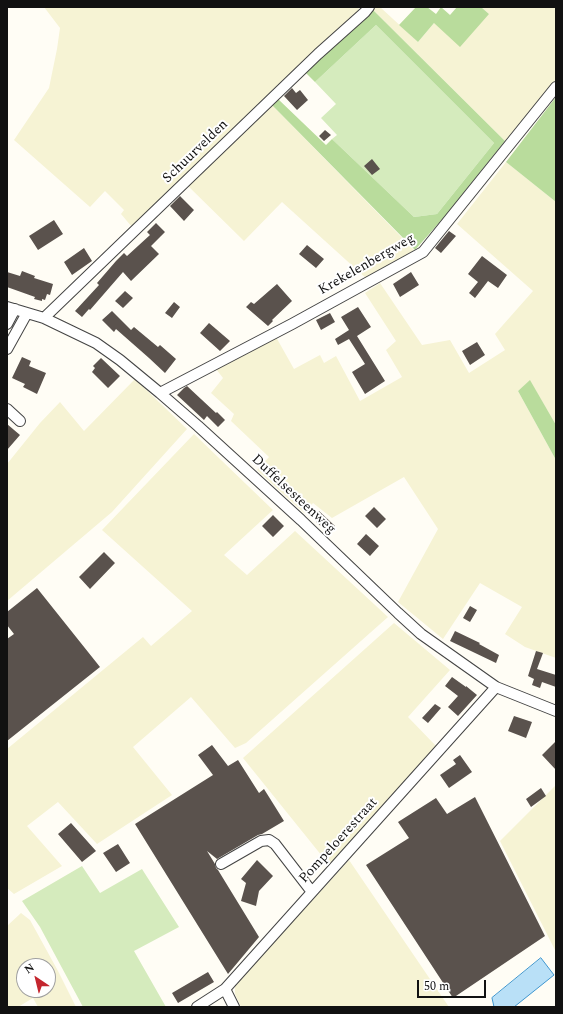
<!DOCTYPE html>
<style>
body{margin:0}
#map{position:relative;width:563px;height:1014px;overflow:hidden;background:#fffdf5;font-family:Spectral,serif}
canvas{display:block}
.frame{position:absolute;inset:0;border:8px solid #111;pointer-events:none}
.north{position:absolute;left:16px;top:958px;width:40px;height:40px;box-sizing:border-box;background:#fff;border:1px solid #a0a0a0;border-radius:50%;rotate:325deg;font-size:11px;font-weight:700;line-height:16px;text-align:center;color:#111}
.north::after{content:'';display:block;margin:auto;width:14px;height:18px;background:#c4262e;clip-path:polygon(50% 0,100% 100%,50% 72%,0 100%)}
.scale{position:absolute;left:417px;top:980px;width:69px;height:18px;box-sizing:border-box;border:2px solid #111;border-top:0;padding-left:5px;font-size:12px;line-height:14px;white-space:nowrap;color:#111;-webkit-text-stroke:3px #fff;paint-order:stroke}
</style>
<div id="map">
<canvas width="563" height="1014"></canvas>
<div class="frame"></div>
<div class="north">N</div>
<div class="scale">50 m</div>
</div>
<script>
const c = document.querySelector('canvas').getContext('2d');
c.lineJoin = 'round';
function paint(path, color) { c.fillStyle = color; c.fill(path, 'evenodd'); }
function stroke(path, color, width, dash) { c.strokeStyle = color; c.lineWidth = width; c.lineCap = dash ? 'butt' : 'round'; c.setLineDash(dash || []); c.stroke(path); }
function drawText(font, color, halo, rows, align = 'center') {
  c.font = font + ' Spectral,serif'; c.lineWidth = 4; c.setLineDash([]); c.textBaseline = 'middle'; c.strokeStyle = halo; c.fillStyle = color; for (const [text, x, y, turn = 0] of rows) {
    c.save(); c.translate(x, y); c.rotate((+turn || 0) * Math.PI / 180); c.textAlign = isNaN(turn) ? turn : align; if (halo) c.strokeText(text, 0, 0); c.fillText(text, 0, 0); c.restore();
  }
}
paint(new Path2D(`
 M44,7H359L358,13L132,227L121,214L124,210L105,191L90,207L14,140L49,88L57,49L60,28Z
 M374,7H380L418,42L434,23L489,14L481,7H556V80L505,141L372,9Z
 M272,105L414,250L416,249L367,279L282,202L244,241L186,184Z
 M506,162L556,202V425L530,381L518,391L556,460V658L525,647L505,634L522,607L480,583L443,639L398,602L438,529L404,477L332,518L313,503L304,513L257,470L269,457L231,421L234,414L211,393L223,378L216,369L276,337L294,369L320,355L324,363L336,356L360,401L402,377L386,350L396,341L365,293L380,283L422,345L450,340L469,373L505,350L495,334L533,291L457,224Z
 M135,379L187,429L112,512L7,601V464L40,423L60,402L84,431Z
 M194,434L273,510L224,555L247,575L295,531L388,617L246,743L235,748L191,697L133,747L172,795L97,844L58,802L27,826L62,866L14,894L7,888V749L143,637L151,646L192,611L102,530Z
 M394,623L450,670L408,717L437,747L330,866L243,758Z
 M556,785V952L500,841Z
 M349,860L449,1007H241L235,994V985Z
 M21,913L30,920L58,971L76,1007H38L33,998L18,1007H7V926ZM24,966H48V990H24Z`), '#f6f3d4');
paint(new Path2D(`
 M376,25L494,143L437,214L414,217L332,139L337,135L321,118L336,104L315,82Z
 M82,866L100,893L142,869L179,927L134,951L166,1007H83L40,927L22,901Z`), '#d5ebbd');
paint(new Path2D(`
 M416,7H427L436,14L441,7L450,15L457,7H481L489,14L460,47L434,23L418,42L399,25Z
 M372,9L505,141L445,216L415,250L272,105L278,99L326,145L332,139L414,217L437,214L494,143L376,25L315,82L305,72Z
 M556,97V202L506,162Z
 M530,380L556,425V460L518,391Z`), '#b9dc9c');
const water = new Path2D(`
 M541,958L554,975L514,1007H494L492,998Z`);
paint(water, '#b9e0f7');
stroke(water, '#3f96cf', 1);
paint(new Path2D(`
 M292,88L296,93L300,90L308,100L297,110L284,96Z
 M325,130L331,135L324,141L319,136Z
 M372,159L380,169L372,175L364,166Z
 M180,196L194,210L184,221L170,206Z
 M54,220L63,234L38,250L29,236Z
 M156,223L165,232L151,246L159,254L131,281L123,272L90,310L89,309L82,317L75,311L99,285L97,283L116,261L124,253L127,256L150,235L147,232Z
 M449,231L456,236L441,253L435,248Z
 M307,245L324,259L316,268L299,254Z
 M84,248L92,261L72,275L64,262Z
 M482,256L507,275L498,288L488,281L475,298L469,293L478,282L468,274Z
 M22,271L35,276L34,278L53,284L50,295L47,294L45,300L42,299V301L34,299L35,297L7,287V272L20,276Z
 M411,272L419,285L400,297L393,284Z
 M277,284L292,301L272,320L273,321L268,326L246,307L251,302L254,304Z
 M125,291L133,298L123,308L115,301Z
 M174,302L180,307L172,318L165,313Z
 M358,307L371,327L357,336L385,381L365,394L352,372L365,364L349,339L338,345L335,339L349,330L341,317Z
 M112,311L131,330L134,327L158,347L160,345L176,359L165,373L149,358L116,329L114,332L102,320Z
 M330,313L335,322L321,330L316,320Z
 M209,323L230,341L220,351L200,333Z
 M477,342L485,355L470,365L462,351Z
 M22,357L31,361L29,366L46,373L37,394L23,387L25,384L12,378Z
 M101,358L120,376L108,388L92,372L95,368L93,366Z
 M187,386L216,413L217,412L225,420L218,427L207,416L204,420L177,395L184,388Z
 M7,424L20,435L7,450Z
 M374,507L386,519L377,528L365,516Z
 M319,511L335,526L329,533L316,522L317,521L313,517Z
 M273,515L284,526L273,537L262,526Z
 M366,534L379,546L370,556L357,544Z
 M104,552L115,563L90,589L79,577Z
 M37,588L100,667L7,741V639L14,634L7,625V612Z
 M470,606L477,610L470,622L463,618Z
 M455,631L480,643L479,644L499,655L496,663L450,641Z
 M536,651L543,653L537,669L556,675V687L542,682L540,688L532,685L534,679L528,676Z
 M452,677L466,687V686L477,695L458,716L448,707L458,696L445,686Z
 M435,704L441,708L428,723L422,718Z
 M514,716L532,722L526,738L508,731Z
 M556,741V770L542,755Z
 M212,745L228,766L238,760L259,793L264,789L284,821L262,834L258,835L217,859L207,851L215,864L216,868L218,870L259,937L228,974L135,824L213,775L198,755Z
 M460,755L472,772L449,788L440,775L456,764L453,760Z
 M541,788L546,796L531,807L526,799Z
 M475,797L545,936L453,998L366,865L409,838L398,822L436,798L447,814Z
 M71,823L96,851L82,862L58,834Z
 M118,844L130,863L116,872L103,853Z
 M257,860L273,876L259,891L256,906L241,901L246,883L241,879Z
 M208,972L214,982L178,1003L172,993Z`), '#5a524d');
const minor = new Path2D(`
 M7,307L44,318L96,343L120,360L160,393L198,426L301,520L398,613L421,634L496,687L556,711
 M44,318L318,54L365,12L369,7
 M7,324L15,309
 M7,349L27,313
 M160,393L292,324L423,252L556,87
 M7,409L20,421
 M221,864L261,841L269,840L275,844L312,892
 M225,989L234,1007
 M197,1007L225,989L496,687`);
stroke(minor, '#444', 12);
stroke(minor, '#fff', 10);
drawText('14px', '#111', '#fff', [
 ["Schuurvelden",196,152,-44],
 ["Krekelenbergweg",367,265,-30],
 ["Duffelsesteenweg",293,495,43],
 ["Pompeloerestraat",339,841,-48]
]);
</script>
